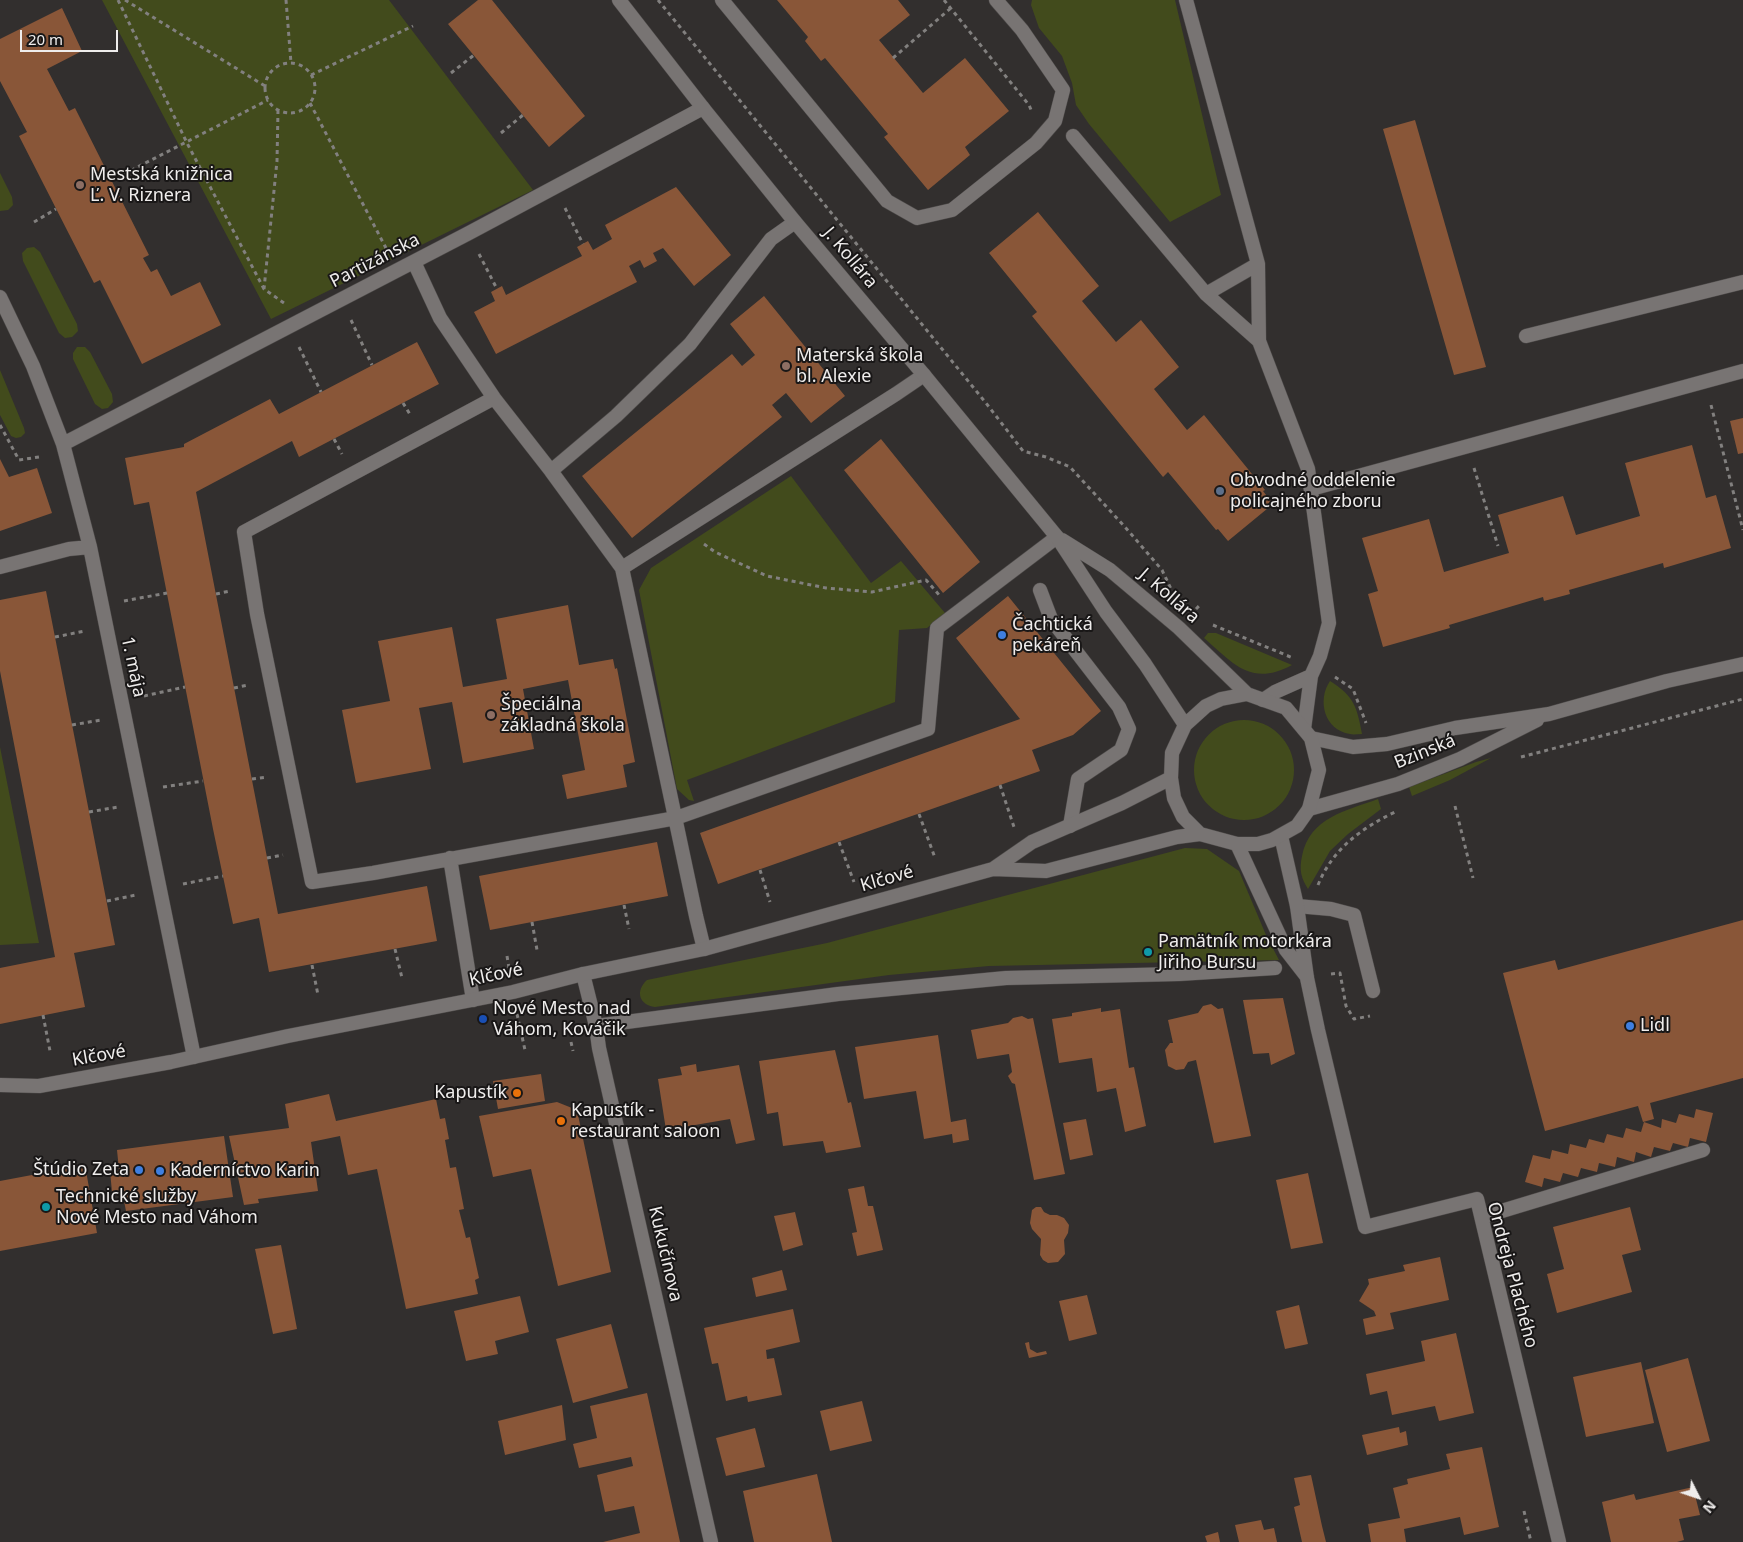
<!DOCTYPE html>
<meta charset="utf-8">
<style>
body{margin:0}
#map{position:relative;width:1743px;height:1542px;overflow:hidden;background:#322f2e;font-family:"Noto Sans",sans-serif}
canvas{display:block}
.north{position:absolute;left:1673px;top:1472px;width:50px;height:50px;-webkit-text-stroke:4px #191717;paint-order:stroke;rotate:131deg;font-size:14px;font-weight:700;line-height:20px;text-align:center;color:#efedec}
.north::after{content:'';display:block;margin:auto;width:18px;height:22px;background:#efedec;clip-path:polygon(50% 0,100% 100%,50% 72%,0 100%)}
.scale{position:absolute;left:20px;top:30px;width:98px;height:22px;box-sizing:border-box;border:2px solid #efedec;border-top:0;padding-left:6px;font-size:15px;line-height:18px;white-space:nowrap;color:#efedec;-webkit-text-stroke:4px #191717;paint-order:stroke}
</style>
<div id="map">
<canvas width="1743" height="1542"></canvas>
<div class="north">N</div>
<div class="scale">20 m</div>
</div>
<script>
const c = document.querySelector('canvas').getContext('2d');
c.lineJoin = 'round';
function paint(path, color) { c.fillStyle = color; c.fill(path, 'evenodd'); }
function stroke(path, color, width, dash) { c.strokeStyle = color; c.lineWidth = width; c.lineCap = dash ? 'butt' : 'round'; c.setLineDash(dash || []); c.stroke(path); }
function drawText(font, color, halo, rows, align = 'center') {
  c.font = font + ' "Noto Sans",sans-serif'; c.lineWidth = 4; c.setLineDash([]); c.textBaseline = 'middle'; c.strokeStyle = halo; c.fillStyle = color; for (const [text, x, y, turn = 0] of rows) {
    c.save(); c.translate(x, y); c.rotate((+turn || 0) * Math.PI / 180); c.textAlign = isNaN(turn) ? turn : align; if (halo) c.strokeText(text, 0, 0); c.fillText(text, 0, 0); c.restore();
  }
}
paint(new Path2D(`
 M102,0H389L533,190L271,319Z
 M1032,0H1175L1221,195L1170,222L1089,124L1076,105L1072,83L1062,56L1039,28L1031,5Z
 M0,173L12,197L13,205L8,210L0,211Z
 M34,247L40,252L77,324L78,331L72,337L65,338L59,333L23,261L22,253L27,248Z
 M77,347H85L90,352L112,394L113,402L108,408L102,409L95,404L73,359V353Z
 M0,370L24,428L25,433L21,437L16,438L11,436L0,415Z
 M791,476L871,583L901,561L945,613L927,628L899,630L895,702L687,780L694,801L689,800L677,789L639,590L651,568Z
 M1208,633H1216L1292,665C1251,687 1234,664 1204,638Z
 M1330,681C1354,696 1357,707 1362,734C1358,734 1353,735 1350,734C1324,730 1317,700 1330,681Z
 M1194 770a50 50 0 1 1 100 0a50 50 0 1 1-100 0Z
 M0,747L39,943L0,945Z
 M1491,758L1450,780L1412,796L1409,787L1476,762Z
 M1378,799L1381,809L1348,834L1330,851L1308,889C1301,878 1299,870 1302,856C1310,817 1346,811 1378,799Z
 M1185,848L1207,849L1239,871L1266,935L1279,960L989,966L889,975L655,1007C639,1005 635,991 647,980L827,943Z`), '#424b1c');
paint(new Path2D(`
 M478,0H492L585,116L549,147L448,24Z
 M777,0H898L910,15L879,40L923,93L965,58L1009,111L965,147L970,155L928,190L884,137L888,134L825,58L821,61L805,41L808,37Z
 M62,8L82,51L47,69L69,111L75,108L149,255L143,258L151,272L157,269L171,296L200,282L221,325L142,364L100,280L94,283L19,136L27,132L0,81V39Z
 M1415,120L1486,367L1454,375L1383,129Z
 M676,187L731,255L694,286L663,248L653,253L657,261L644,268L640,260L629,266L637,282L496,354L474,312L495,301L491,292L502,286L506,295L582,256L577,247L588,241L593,250L612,239L605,225Z
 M1038,212L1099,286L1082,301L1116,342L1141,320L1179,367L1154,389L1187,430L1204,415L1265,490L1263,491L1273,504L1228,541L1218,529L1216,530L1168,472L1163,477L1032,316L1037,312L989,253Z
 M764,296L845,396L811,423L786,393L772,405L782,417L632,538L582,476L732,354L742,366L755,355L730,324Z
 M417,342L439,384L299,457L292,441L196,492L278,914L427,886L437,941L269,972L259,918L233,924L213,829L149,502L134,505L125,458L184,447V444L270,399L279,414Z
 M1743,418V453L1738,454L1730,421Z
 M881,439L980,562L943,593L844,470Z
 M1692,445L1706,498L1716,495L1731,548L1664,568L1663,563L1569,590L1570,594L1544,601L1543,597L1449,625L1450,628L1383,647L1368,594L1378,591L1362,538L1429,519L1444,572L1509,553L1498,515L1563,496L1576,535L1640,516L1625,463Z
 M0,459L9,477L37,468L52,513L0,531Z
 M46,591L115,945L74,953L85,1007L0,1024V968L55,957L0,671V600Z
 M1008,596L1101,711L1073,735L1032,750L1040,771L718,884L700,833L1020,719L956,638Z
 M568,605L579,665L613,659L615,669L617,668L635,762L623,765L627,787L567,799L562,775L585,770L568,680L523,689L534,749L463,763L452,702L419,708L431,769L356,783L342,710L390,701L378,641L452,627L463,687L507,679L496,619Z
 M657,842L668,896L490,930L479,876Z
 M1743,920V1078L1650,1103L1654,1119L1643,1122L1638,1106L1545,1131L1503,973L1555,960L1558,970Z
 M1283,998L1295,1054L1271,1065L1269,1053L1253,1054L1243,1000Z
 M1211,1004L1218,1009L1223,1008L1251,1136L1214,1143L1196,1060L1188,1062L1184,1069L1176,1070L1168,1066L1165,1050L1170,1043H1173L1168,1020L1198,1013L1203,1006Z
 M1101,1008V1012L1120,1009L1129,1068L1134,1067L1146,1126L1125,1132L1116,1088L1097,1092L1092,1058L1059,1063L1052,1019L1072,1016V1013Z
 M1022,1016L1028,1019L1033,1018L1065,1174L1034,1180L1015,1084L1012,1083L1008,1076L1012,1072L1009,1054L977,1059L971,1030L1008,1023L1013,1018Z
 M938,1035L951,1122L966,1119L969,1140L953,1143L952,1134L924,1139L916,1091L864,1099L855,1047Z
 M835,1050L848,1103L851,1102L861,1147L826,1153L823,1141L783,1146L778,1112L767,1114L759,1061Z
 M696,1064L697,1072L739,1065L755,1140L736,1144L730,1119L666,1130L658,1079L682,1075L680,1067Z
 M541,1074L545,1101L498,1109L493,1081Z
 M329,1094L336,1121L436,1099L440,1119L445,1118L449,1139L445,1140L450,1168L456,1167L464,1209L459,1210L466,1238L470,1237L479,1278L475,1280L478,1294L406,1309L377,1169L348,1175L340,1136L311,1142L318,1191L258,1199L259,1203L244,1205L229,1136L289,1128L285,1104Z
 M557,1102L577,1110L611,1272L558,1286L531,1169L493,1177L479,1116Z
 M1696,1109L1713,1113L1706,1142L1690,1138L1688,1147L1673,1143L1670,1151L1654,1147L1651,1157L1636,1152L1634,1162L1617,1157L1615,1167L1599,1163L1597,1172L1581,1168L1578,1177L1563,1173L1560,1182L1544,1178L1542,1187L1525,1182L1533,1155L1550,1159L1552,1150L1568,1154L1570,1144L1586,1148L1589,1139L1604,1143L1607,1134L1623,1138L1626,1128L1641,1132L1644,1122L1661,1128L1662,1119L1676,1123L1679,1114L1694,1118Z
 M1086,1119L1093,1155L1070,1160L1063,1123Z
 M224,1136L233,1197L126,1211L122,1191L112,1192L110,1171L119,1170L117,1150Z
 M85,1165L97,1233L0,1251V1181Z
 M1308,1173L1323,1243L1291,1249L1276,1180Z
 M864,1186L868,1206H873L883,1250L857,1256L852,1233L857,1232L848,1189Z
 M1036,1207H1041L1044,1212L1050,1215H1057L1064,1218L1069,1225L1068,1233L1064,1240L1065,1254L1058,1262L1048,1263L1043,1260L1040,1255L1041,1239L1032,1229L1030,1223L1032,1210Z
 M1630,1207L1641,1250L1622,1255L1632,1292L1557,1313L1547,1274L1564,1269L1553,1227Z
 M795,1212L803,1245L783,1251L774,1216Z
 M281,1245L297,1329L273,1334L255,1249Z
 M1440,1257L1449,1300L1390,1313L1394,1329L1366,1335L1363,1319L1376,1316L1374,1311L1359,1301L1369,1284L1368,1279L1405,1271L1403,1265Z
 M782,1270L787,1290L756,1297L752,1278Z
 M1087,1295L1097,1334L1069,1341L1059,1301Z
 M520,1296L529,1332L495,1341L498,1354L466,1361L454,1311Z
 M1299,1305L1308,1344L1285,1349L1276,1311Z
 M793,1309L800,1342L766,1350L767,1359L774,1358L782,1395L748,1402L747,1396L726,1401L718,1363L712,1364L704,1328Z
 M611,1324L628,1388L573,1403L556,1339Z
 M1456,1333L1474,1413L1439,1421L1435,1406L1392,1415L1387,1391L1370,1395L1366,1374L1425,1361L1421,1341Z
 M1029,1342L1030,1349L1037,1353L1046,1351L1047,1354L1029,1358L1025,1343Z
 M1688,1358L1710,1441L1667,1452L1645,1370Z
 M1641,1362L1654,1423L1586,1437L1573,1377Z
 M647,1393L680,1542H603L640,1533L634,1506L605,1512L597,1475L633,1466L631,1457L579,1468L573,1444L597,1438L590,1406Z
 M862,1401L872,1441L830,1451L820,1411Z
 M562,1405L566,1440L505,1455L498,1421Z
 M1399,1427L1400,1433L1406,1431L1408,1445L1367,1455L1362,1435Z
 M755,1428L765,1467L726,1476L716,1438Z
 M1482,1447L1499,1527L1464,1535L1460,1517L1404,1529L1406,1542H1371L1368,1524L1400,1518L1393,1488L1408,1484L1407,1479L1450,1469L1446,1454Z
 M817,1474L832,1542H754L743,1491Z
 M1311,1475L1322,1526L1326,1542H1302L1294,1507L1300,1505L1294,1478Z
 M1693,1487L1700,1515L1679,1519L1684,1540L1677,1542H1611L1602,1502L1634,1494L1636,1500Z
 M1261,1520L1264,1530L1274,1528L1277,1542H1239L1235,1525Z
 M1218,1532L1220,1542H1207L1205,1536Z`), '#895638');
const service = new Path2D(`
 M722,0L887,201L917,218L952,210L1036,143L1055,121L1063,90L1022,30L996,0
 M1186,0L1258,264
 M1073,136L1206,294L1259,341L1308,469L1329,623L1320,656L1311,676L1304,729
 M1206,294L1258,264L1259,341
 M1526,336L1743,282
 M1311,489L1743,371
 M1040,590L1051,619L1119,707L1129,729L1121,750L1078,779L1070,826
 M1263,700L1275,692L1311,676
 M1297,906L1331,909L1354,915L1373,991
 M1482,1217L1703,1150`);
const minor = new Path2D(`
 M414,262L440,318L494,398L551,471L622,568L696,916L704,949
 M0,297L33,366L63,444L90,547L194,1057
 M494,398L244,532L257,614L312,882L373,873L676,818L928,729L937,628L1057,537
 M63,444L469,233L703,108
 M551,471L616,416L690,344L771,239L795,222
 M0,567L69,549L90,547
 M622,568L896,394L924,375
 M1281,836L1297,906L1307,978L1318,1030L1365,1227L1477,1199L1559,1542
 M1237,844L1286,950L1307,977
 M450,858L473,1000
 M583,974L596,1026L599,1048L711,1542
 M596,1026L838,994L1006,978L1179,974L1275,968`);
const tertiary = new Path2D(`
 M1311,738L1353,747L1387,744L1455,728L1549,714L1667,681L1743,664
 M1309,809L1398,784L1460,759L1537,720`);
const secondary = new Path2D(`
 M619,0L703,108L795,222L924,375L1057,537L1106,612L1145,664L1185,725
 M1062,540L1110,570L1179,628L1247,694
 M993,869L1032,842L1122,803L1171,778
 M0,1085L39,1086L171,1062L288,1036L513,992L583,974L704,949L993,869L1046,871L1177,837L1200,834L1237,844H1258L1272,840L1297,826L1309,809L1319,770L1311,738L1286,708L1247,694L1221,699L1206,706L1185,725L1172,753L1171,778L1174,798L1183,817L1200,834`);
stroke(service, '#4d4a49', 15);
stroke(minor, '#4d4a49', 15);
stroke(tertiary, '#4d4a49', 15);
stroke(secondary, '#4d4a49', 15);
stroke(new Path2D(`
 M118,0L187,143L264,289
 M125,0L265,86
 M286,0L291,63
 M658,0L986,403L1023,451L1046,457L1070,467L1125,527L1162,570L1171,589
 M944,0L1029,105L1032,112
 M893,58L951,8
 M265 88a25 25 0 1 1 50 0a25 25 0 1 1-50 0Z
 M451,73L474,55
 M311,75L413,26
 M310,103L387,250
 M278,110L277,161L264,289L284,303
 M501,133L523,115
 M124,174L268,100
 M565,208L583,244
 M34,222L56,209
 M479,254L497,289
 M351,320L372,365
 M299,347L321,392
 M403,403L411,416
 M1711,405L1743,530
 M0,425L19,460L39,457
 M334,439L342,454
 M1474,468L1498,546
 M704,544L715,552L767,576L826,588L872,592L926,580L940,596
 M216,594L230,591
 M124,601L167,593
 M1196,609L1201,604
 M1213,625L1293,658
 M55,637L85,631
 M1335,677L1353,689L1366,723
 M234,688L248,685
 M144,696L185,687
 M72,725L101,720
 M1521,757L1743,699
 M252,779L267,777
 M1000,785L1014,827
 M163,787L203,781
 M1455,806L1473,878
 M89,812L118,807
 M919,814L935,858
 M839,842L854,882
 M267,858L283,855
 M760,870L770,902
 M183,884L223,876
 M1318,885C1333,848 1362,828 1397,811
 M107,901L136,895
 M624,905L629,929
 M532,922L537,950
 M395,949L402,978
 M507,956L509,968
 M312,965L318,995
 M1331,974L1340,973L1346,1006L1354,1019L1370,1016
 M517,1014L525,1050
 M43,1015L50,1051
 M571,1042L573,1051
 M1524,1511L1531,1542`), '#82807f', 3, [4, 4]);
stroke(service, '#787473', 14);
stroke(minor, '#787473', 14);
stroke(tertiary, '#787473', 14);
stroke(secondary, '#787473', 14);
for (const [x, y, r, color] of [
 [80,185,5,"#8d6e63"],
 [786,366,5,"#8d6e63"],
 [1220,491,5,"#5c6f8a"],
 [1002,635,5,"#3f7fe0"],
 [491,715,5,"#8d6e63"],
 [1148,952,5,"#0f9aa8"],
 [483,1019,5,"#1a4fb4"],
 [1630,1026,5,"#3f7fe0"],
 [517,1093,5,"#e8710a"],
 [561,1121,5,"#e8710a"],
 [139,1170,5,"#3f7fe0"],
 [160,1171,5,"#3f7fe0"],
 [46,1207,5,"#0f9aa8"]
]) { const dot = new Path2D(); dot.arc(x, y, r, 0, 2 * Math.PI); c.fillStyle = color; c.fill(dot); stroke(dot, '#191717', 2); }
drawText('18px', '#efedec', '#191717', [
 ["Mestská knižnica",90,175],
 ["Ľ. V. Riznera",90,196],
 ["Materská škola",796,356],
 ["bl. Alexie",796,377],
 ["Obvodné oddelenie",1230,481],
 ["policajného zboru",1230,502],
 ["Čachtická",1012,625],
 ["pekáreň",1012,646],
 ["Špeciálna",501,705],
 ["základná škola",501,726],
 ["Pamätník motorkára",1158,942],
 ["Jiřiho Bursu",1158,963],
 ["Nové Mesto nad",493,1009],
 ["Váhom, Kováčik",493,1030],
 ["Lidl",1640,1026],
 ["Kapustík",507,1093,"right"],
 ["Kapustík -",571,1111],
 ["restaurant saloon",571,1132],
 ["Štúdio Zeta",129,1170,"right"],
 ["Kaderníctvo Karin",170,1171],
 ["Technické služby",56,1197],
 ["Nové Mesto nad Váhom",56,1218]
], 'left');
drawText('18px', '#efedec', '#191717', [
 ["J. Kollára",850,258,50],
 ["Partizánska",375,261,-27],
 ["J. Kollára",1169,596,41],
 ["1. mája",133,667,78],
 ["Bzinská",1425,752,-22],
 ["Klčové",887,879,-16],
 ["Klčové",496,975,-12],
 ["Klčové",99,1056,-10],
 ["Kukučínova",665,1254,77],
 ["Ondreja Plachého",1512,1275,75]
]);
</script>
